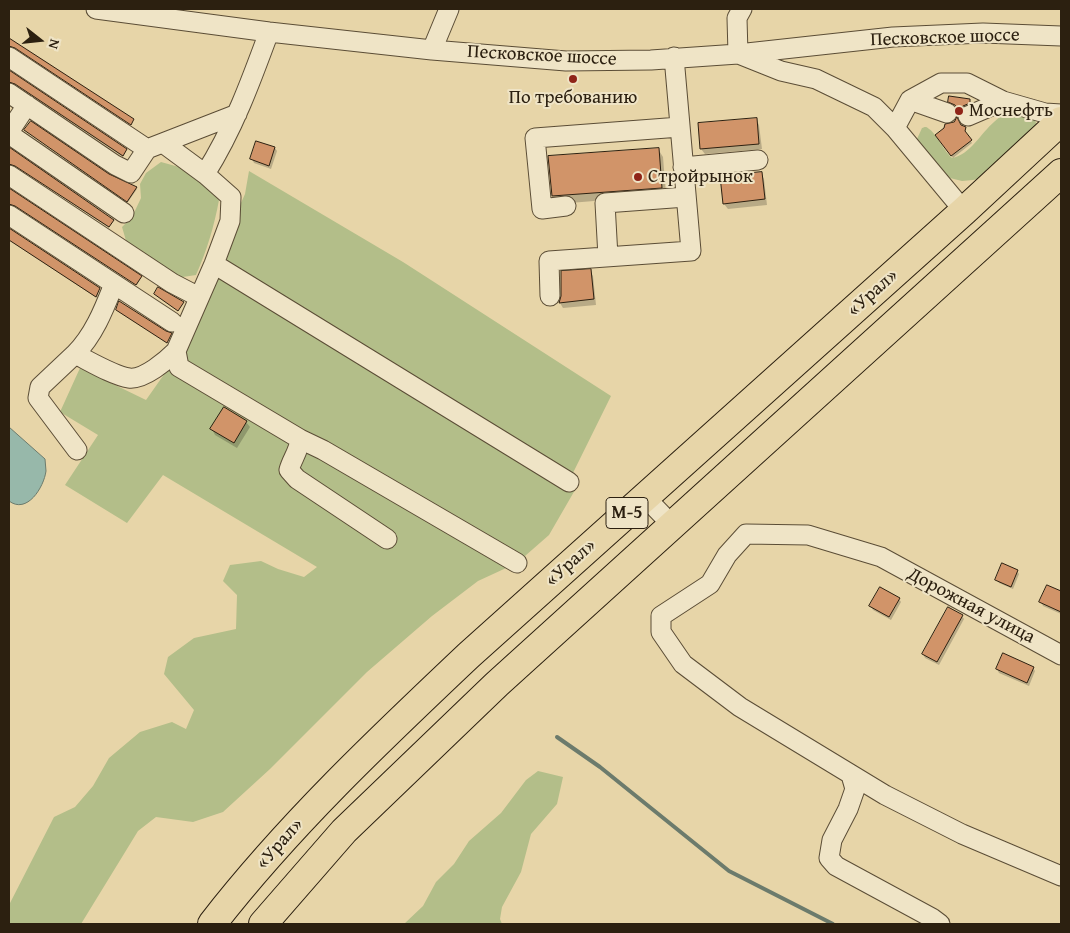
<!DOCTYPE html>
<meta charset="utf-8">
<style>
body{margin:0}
#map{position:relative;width:1070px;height:933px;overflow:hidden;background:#e7d5a8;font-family:"Gentium Book Plus",serif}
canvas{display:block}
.frame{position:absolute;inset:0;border:10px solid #2c2010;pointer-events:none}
.north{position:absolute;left:15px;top:15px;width:50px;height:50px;-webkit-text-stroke:4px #efe4c6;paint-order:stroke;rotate:106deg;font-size:14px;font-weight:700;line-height:20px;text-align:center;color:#2c2010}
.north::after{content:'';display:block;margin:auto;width:18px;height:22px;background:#2c2010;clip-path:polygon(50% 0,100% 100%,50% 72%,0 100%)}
</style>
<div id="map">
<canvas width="1070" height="933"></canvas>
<div class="frame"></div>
<div class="north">N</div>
</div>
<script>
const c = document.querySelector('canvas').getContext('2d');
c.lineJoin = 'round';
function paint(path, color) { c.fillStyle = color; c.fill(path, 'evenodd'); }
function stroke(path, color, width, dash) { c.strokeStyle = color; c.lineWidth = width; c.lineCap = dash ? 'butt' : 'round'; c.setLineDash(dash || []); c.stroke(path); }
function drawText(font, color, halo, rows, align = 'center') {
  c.font = font + ' "Gentium Book Plus",serif'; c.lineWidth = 4; c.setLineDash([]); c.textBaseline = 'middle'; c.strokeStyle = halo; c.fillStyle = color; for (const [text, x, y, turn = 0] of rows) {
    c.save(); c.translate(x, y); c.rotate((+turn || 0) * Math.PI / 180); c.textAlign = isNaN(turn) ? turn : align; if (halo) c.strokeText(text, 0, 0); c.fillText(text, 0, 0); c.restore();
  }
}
paint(new Path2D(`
 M1014,109L1034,117L1037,126L983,178L973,180L962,181L950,178L936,166L917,139L922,128C925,127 926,126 929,129C935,132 944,151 952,158C970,155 981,133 994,122C1000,116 1006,113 1014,109Z
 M161,162L179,167L199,179L219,200C214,227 207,250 196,275L176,278L127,244L122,227L132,217L141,198L140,184L146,173Z
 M249,171L403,262L611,396L569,481L575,490L549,535L517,563L478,581L432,616L367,672L270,769L223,812L193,822L156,817L138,831L81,924H9V905L54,817L75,807L93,786L109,758L140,732L172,722L186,729L194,710L164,674L168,657L194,638L236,629L237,595L223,581L230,565L261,561L278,569L304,577L317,567L163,475L127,523L65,485L98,435L60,412L80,368L146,400L177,356L199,297L245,194Z
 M538,771L563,777L557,804L531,834L521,872L502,907L500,919L502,924H404L423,906L436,882L454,864L469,841L501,813L526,780Z`), '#b3be89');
const water = new Path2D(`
 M9,427L45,459C45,463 46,467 46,471C44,487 27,515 9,501Z`);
paint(water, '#97b8aa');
stroke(water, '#6c7b6c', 1);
paint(new Path2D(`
 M9,72L126,150L123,157L17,85L9,83Z
 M969,101L970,104L964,107L960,111L957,106L951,103Z
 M756,119L759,125L762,149L705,154L701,149Z
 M965,128L966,134L972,143L953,158L938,137Z
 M25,130L136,188L137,189L128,202Z
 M275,148L277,151L271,169L254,163L252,159Z
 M9,149L113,220L109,228L17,166L9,165Z
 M658,149L663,157L666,195L558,204L553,196L549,157Z
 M761,173L764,179L767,205L728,209L724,204Z
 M9,190L141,277L137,285L17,207L9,205Z
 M9,230L99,289L97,298L9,240Z
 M590,271L593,276L596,305L563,308L560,303Z
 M246,422L250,427L237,448L215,435L212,429Z
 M1017,571L1019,574L1013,589L999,583L997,580Z
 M1048,586L1061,592V614L1043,606L1041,602Z
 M899,599L901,602L891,620L873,610L871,606Z
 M962,616L964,619L939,665L925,658L923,654Z
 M1033,668L1035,671L1029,686L999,673L997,669Z`), '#0003');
stroke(new Path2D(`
 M557,737L600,767L729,871L833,924`), '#6c7b6c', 4);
const building = new Path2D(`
 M9,38L134,119L131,125L15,48L9,46Z
 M9,70L127,149L123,156L15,84L9,82Z
 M949,96L970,99V103L963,106L958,111L955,105L948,102Z
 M957,117L961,125L966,127L965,131L972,140L951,156L935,135L944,128L945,124L954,122Z
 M757,118L759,144L700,149L698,123Z
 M31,121L109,174L137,187L127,202L24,130Z
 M256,141L275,147L269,166L250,159Z
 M9,147L114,220L109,227L15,166L9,164Z
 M659,148L662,188L552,196L548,156Z
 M762,172L765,199L723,204L720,176Z
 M9,188L142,276L136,285L15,206L9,204Z
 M9,228L100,288L96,297L9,240Z
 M591,269L594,299L559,303L561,296V271Z
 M158,287L184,302L178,311L154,294Z
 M119,301L166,331L172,333L167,343L116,310Z
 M224,407L247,421L234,443L210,429Z
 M1002,563L1018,570L1011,587L995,580Z
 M1047,585L1061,591V612L1039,602Z
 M880,587L900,598L889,617L869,606Z
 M948,607L963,615L937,662L922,654Z
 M1003,653L1034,667L1027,683L996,669Z`);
paint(building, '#d19469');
stroke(building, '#2c2010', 1);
const minor = new Path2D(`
 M96,9L269,32L432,50L566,61L651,60L738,54L893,37L983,33L1061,36
 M432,50L449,9
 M738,54L737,18L742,9
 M741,55L781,71L816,79L874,107L895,128L964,211
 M9,57L147,149
 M9,93L115,165L131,173L147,149L237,114
 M910,100L947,113
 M968,116L1003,101
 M895,128L910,100L941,83H967L1003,101L1045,113L1061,114
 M9,132L27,105
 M9,134L124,213
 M163,143L205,174
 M683,167L758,160
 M9,175L172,283L199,297
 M566,206L542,209L535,138L680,127
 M9,215L172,322
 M608,257L605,203L686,197
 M214,264L569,482
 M550,296L549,261L691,251L674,57
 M176,351L179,367L300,439L323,450L517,563
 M75,354C94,335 104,309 114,284
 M300,439C299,451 292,459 289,470L297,479L387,539
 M77,450L38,398L40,387L75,354C89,361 114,376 129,378C144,380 167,360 176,351L214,264L230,221L231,197L205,174C233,130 251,81 269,32
 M645,497L672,525
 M1061,655L881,557L808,535L746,534L727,555L710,584L661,616V632L683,664L740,707L885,795L962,834L1061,876
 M851,775L855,789L848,809L832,840L829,858L836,866L932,918L940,924`);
const highway = new Path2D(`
 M212,924C288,826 379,740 469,655L964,211L1061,121
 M263,924L344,831L497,684L1061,173`);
stroke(minor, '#5b4d36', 21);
stroke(highway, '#2c2010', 30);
stroke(minor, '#efe4c6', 19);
stroke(highway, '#e7d5a8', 28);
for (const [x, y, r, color] of [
 [573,79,5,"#8f2418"],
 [959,111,5,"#8f2418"],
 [638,177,5,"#8f2418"]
]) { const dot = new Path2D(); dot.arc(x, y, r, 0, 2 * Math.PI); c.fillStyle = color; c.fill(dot); stroke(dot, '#efe4c6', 2); }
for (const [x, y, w] of [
 [627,513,42]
]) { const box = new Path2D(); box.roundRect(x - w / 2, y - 15.5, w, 31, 4); c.fillStyle = '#efe4c6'; c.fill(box); stroke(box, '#2c2010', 1); }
drawText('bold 18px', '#2c2010', null, [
 ["М-5",627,513]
]);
drawText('19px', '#2c2010', '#efe4c6', [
 ["Песковское шоссе",945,38,-2],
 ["Песковское шоссе",542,56,3],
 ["«Урал»",873,293,-42],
 ["«Урал»",571,563,-42],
 ["Дорожная улица",971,606,28],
 ["«Урал»",280,844,-49]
]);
drawText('19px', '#2c2010', '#efe4c6', [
 ["По требованию",573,98,"center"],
 ["Моснефть",969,111],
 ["Стройрынок",648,177]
], 'left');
</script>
